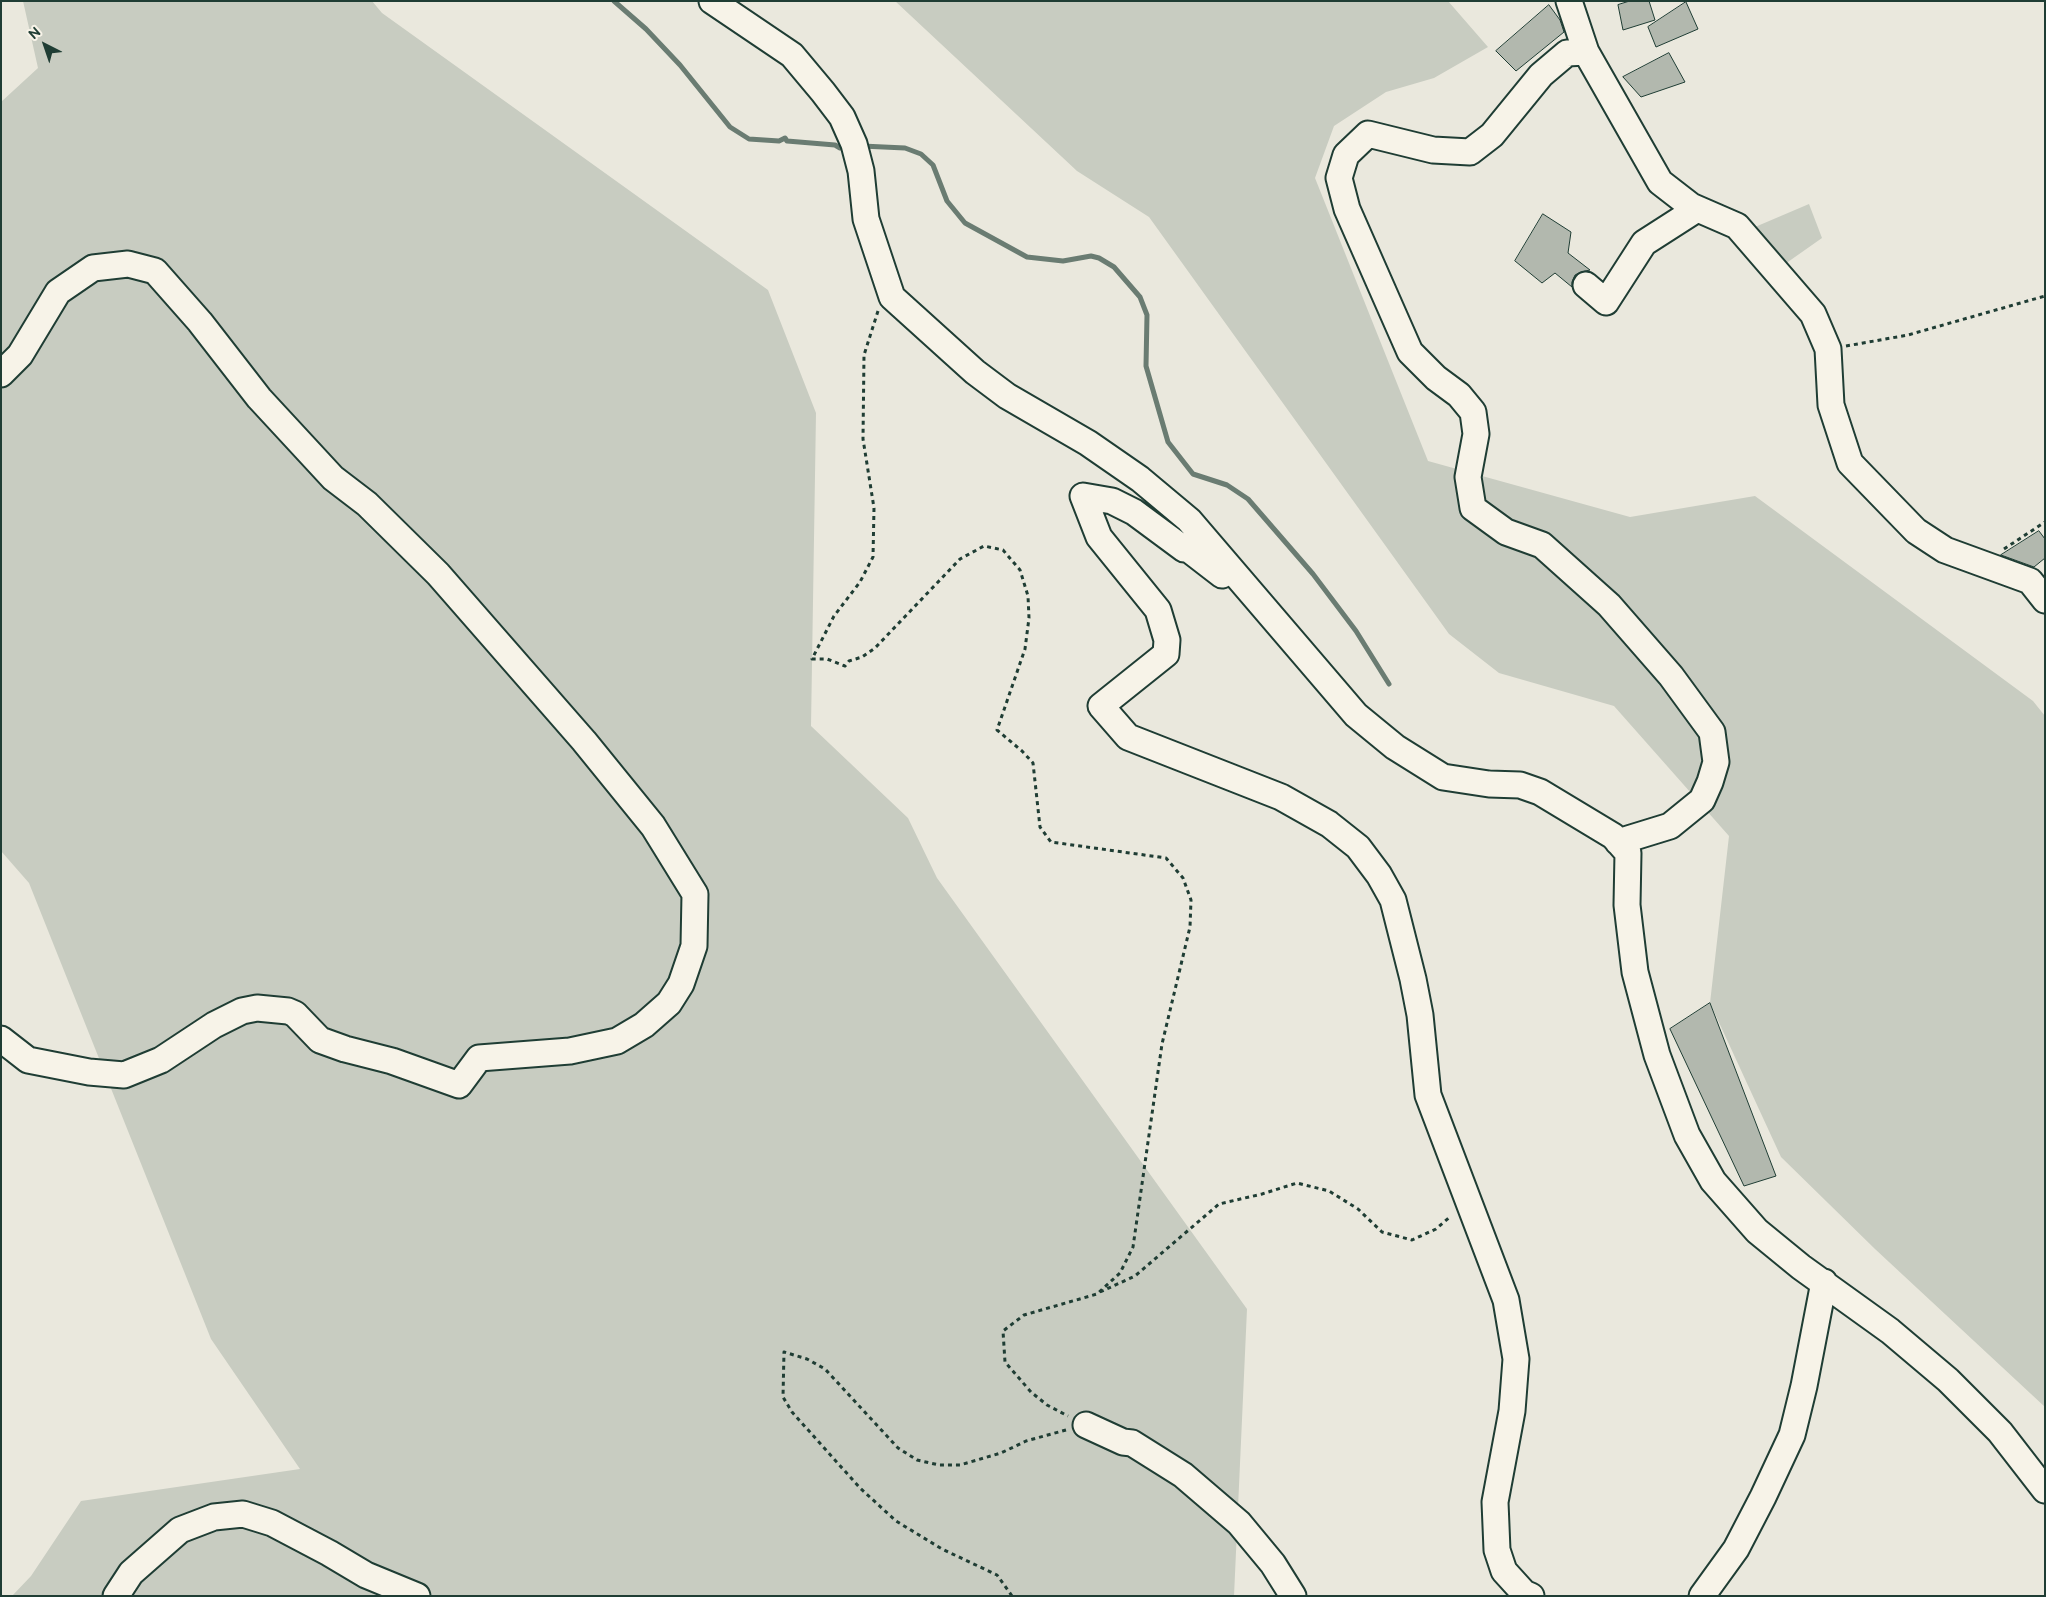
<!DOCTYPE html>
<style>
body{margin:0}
#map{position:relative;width:2046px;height:1597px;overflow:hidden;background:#eae8dd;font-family:"Balsamiq Sans",sans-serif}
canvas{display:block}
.frame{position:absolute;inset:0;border:2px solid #1f3d34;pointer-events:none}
.north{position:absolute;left:20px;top:20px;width:50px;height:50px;-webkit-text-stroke:4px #f7f3e8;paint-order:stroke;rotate:319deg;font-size:14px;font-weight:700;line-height:20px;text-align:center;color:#1f3d34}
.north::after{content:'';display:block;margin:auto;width:18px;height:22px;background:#1f3d34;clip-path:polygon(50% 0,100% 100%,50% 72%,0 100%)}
</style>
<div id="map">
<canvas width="2046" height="1597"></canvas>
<div class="frame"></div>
<div class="north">N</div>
</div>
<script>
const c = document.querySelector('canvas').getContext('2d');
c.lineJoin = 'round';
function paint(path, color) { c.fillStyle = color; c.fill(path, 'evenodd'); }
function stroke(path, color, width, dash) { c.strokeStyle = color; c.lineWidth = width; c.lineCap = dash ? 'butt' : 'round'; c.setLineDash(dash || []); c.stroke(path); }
paint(new Path2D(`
 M23,1H372L382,13L768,290L816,413L811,726L908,818L937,878L1247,1309L1234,1596H12L31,1576L81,1501L300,1469L211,1339L29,883L1,851V102L38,68Z
 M895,1H1448L1488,47L1434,78L1386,92L1334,126L1315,178L1428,461L1630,517L1755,496L2033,701L2045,716V1407L1875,1249L1781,1157L1710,1003L1729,836L1614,706L1499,673L1449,634L1149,217L1077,171Z
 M1809,204L1822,238L1785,264L1755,227Z`), '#c8ccc1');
stroke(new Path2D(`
 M614,1L646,29L680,65L730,127L749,139L779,141L785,138L787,141L835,145L840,148L849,147
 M862,146L905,148L921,154L933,165L947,201L965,223L1027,257L1063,261L1091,256L1099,258L1114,267L1140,297L1147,315L1146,366L1168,442L1193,474L1227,485L1248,499L1313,574L1356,631L1389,684`), '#6a7c72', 5);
const building = new Path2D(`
 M1630,1H1649L1655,20L1623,30L1618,5Z
 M1686,2L1698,29L1656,47L1648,27Z
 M1549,5L1560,20L1564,32L1516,71L1496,51Z
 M1669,53L1685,82L1641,97L1623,77Z
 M1543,214L1571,232L1568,253L1590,270L1581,272L1575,275L1572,282V287L1555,273L1542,283L1515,261Z
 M2039,531L2045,539V558L2034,567L2001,555Z
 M1710,1003L1776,1176L1744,1186L1670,1029Z`);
paint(building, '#b2b8ae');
stroke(building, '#1f3d34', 1);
const minor = new Path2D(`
 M712,1L792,55L823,92L842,117L854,144L861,171L866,219L892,297L975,372L1007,396L1088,443L1140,479L1189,520L1356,715L1395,747L1443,777L1489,784L1520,785L1540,792L1613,836L1628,853L1627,905L1635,972L1657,1055L1687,1135L1713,1181L1757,1231L1801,1267L1890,1331L1948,1380L2000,1432L2045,1490
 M1569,1L1586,52L1660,182L1691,206L1737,226L1813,314L1828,349L1831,405L1850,463L1916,531L1945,550L2030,581L2045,600
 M1586,52L1567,53L1541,75L1492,135L1470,152L1433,150L1368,134L1346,155L1339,178L1347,209L1410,352L1436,378L1459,395L1473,412L1476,434L1468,477L1473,508L1506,532L1542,545L1609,605L1671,676L1712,732L1716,762L1710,782L1702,800L1670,826L1618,842
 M1586,285L1606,302L1644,243L1697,209
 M1,374L20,355L58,292L93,268L128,264L155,271L200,322L259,398L333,478L367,504L438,574L584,741L653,826L695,894L694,946L681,984L669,1003L644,1025L617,1041L570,1051L479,1058L459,1085L392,1061L345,1049L320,1040L295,1014L288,1011L257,1008L242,1011L214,1025L161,1060L124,1075L89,1072L28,1060L1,1039
 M1222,575L1187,548L1184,549L1134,512L1112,501L1083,496L1099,537L1158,610L1167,640L1166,654L1101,706L1128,737L1281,797L1329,824L1358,847L1379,875L1393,900L1413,979L1420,1015L1428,1095L1506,1300L1516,1359L1512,1411L1495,1502L1497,1550L1504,1571L1524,1593L1531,1596
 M1086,1425L1123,1442L1132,1443L1183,1475L1239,1523L1273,1564L1293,1596
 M116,1596L131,1573L180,1530L214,1517L243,1514L272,1523L329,1553L366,1575L417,1596
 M1702,1596L1736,1549L1763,1497L1792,1435L1804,1386L1824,1282`);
stroke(minor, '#1f3d34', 29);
stroke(new Path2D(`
 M878,311L864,355L863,439L874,508L873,557L860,582L834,616L812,659H827L845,666L849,661L862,657L875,648L960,559L984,546L1003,550L1020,570L1028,596L1029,618L1025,649L997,730L1022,751L1033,763L1040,827L1051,842L1166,858L1183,878L1191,900L1190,927L1162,1044L1133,1247L1120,1273L1097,1294L1024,1315L1003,1331L1005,1362L1031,1392L1047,1405L1068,1416
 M1846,346L1908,335L2045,296
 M2004,549L2045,522
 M1100,1292L1135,1276L1219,1204L1262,1194L1297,1183L1329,1191L1358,1209L1382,1232L1412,1240L1436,1229L1451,1216
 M1012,1596L997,1575L942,1549L896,1521L860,1488L792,1412L783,1397L784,1352L807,1359L825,1369L898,1448L917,1460L939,1465H960L1001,1453L1026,1441L1066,1430`), '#1f3d34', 3, [4, 4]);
stroke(minor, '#f7f3e8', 25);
</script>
